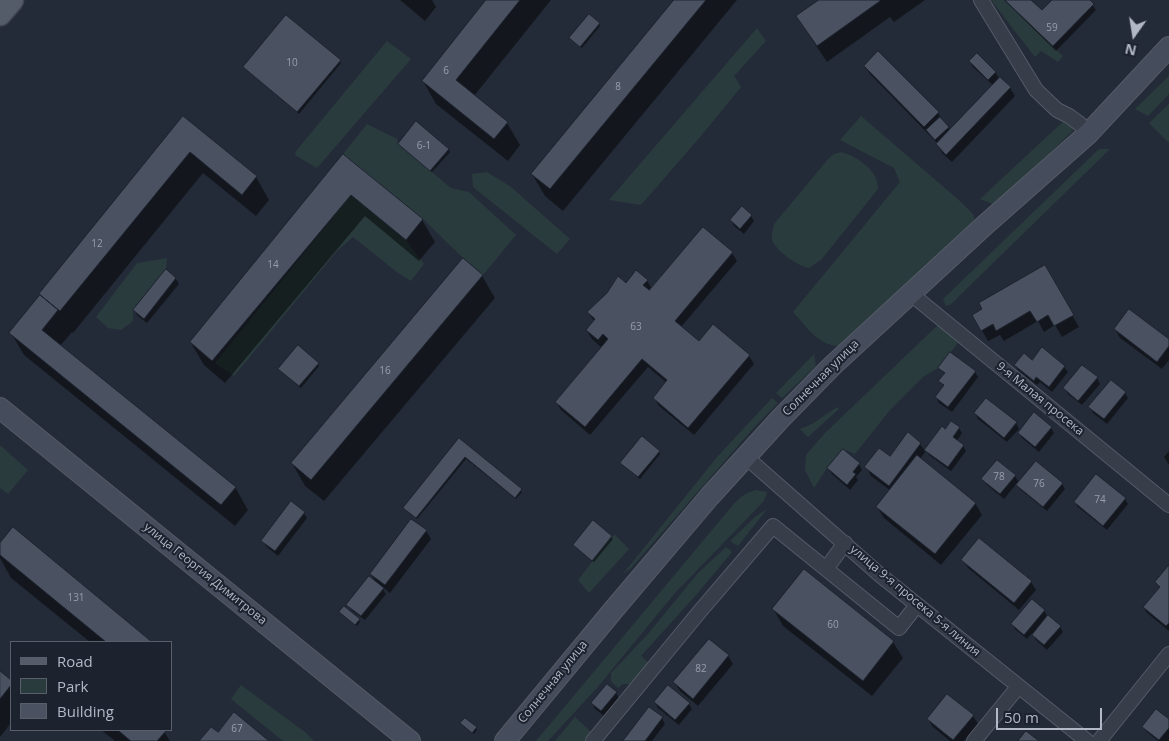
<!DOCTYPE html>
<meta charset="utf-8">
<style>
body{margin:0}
#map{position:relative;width:1169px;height:741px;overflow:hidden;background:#242b38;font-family:"Open Sans",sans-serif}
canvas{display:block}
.legend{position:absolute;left:10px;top:641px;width:162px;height:90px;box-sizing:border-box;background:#1c222e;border:1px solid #585e6a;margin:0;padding:6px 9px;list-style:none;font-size:15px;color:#b2b8c5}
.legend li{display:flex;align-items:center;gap:10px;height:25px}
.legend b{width:25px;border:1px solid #585e6a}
.north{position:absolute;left:1109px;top:10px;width:50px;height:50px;-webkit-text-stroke:4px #1c222e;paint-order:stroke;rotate:193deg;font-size:14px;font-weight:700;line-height:20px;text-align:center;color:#b2b8c5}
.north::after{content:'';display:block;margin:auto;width:18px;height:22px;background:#b2b8c5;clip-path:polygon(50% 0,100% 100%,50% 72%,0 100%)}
.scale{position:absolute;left:996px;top:708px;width:106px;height:22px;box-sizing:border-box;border:2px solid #b2b8c5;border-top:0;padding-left:6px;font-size:15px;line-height:18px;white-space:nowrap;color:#b2b8c5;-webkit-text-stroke:4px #1c222e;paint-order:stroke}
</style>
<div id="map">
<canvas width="1169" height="741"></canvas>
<ul class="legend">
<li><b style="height:6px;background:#555c69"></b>Road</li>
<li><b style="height:14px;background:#2a3b3d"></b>Park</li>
<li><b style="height:14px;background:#4a5262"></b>Building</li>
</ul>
<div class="north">N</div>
<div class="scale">50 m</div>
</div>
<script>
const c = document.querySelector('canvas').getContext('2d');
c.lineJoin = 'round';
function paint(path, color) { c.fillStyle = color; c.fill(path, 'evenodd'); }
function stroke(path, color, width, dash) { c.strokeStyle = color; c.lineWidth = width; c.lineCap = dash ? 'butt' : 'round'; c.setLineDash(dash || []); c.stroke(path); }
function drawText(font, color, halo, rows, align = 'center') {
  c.font = font + ' "Open Sans",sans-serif'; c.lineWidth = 4; c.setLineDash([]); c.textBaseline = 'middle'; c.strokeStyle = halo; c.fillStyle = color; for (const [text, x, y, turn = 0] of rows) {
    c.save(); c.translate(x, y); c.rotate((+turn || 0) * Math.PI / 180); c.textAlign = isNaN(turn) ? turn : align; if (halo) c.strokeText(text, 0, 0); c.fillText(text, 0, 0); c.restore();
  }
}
paint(new Path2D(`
 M991,0H1005L1063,56L1058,62L1041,51L1035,57Z
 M757,28L766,41L734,76L741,87L701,136L641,205L609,200Z
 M387,41L411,59L317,168L295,155L296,151Z
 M1169,76V94L1148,116L1135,109Z
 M1169,104V143L1149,123Z
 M861,116L960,201L973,214L975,221L838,346C818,345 806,326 793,312L900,182L894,168L840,140Z
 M1069,116L1080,124L995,205L980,199Z
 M367,124L397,139L398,144L451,188L469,192L516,235L483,275L463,258L423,219L343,154Z
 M1099,149H1110L950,305L946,306L943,299Z
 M841,152C857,156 879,171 878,189L821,260L809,268C798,266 779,253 773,242C770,236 773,228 775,223L829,158L834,154Z
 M487,172L511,187L570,239L557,254L473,187L472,174Z
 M351,195L406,240L424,264L411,281L398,273L353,237L337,251L234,376L215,363Z
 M167,258L166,269L133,310V321L121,330L108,328L96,317L137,263Z
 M939,324L958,343L938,368L923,377L890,410L855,454L843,449L827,468L814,488L805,470L806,455L825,433Z
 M814,354L816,366L782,398L776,393Z
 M772,398L778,403L759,422L631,568L623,574L717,457Z
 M837,407L839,409L808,437L800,429L812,424Z
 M0,445L28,470L8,494L0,488Z
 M756,490L767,492L764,501L675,593L596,689L548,741H536L732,506C740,497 745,493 756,490Z
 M767,509L738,546L730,541L756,516Z
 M615,535L629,549L589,593L578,580L612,536Z
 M726,547L732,552L697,594L641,656L649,663L632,684H623L618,688L611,681V673L647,635L698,573Z
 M241,685L305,732L314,741H283L231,699Z
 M575,717L592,733L585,741H555Z`), '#2a3b3d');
paint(new Path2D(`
 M400,0H432L436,7L425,21Z
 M488,0H551L474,96L507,123L520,145L508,161L436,104L423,81Z
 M675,0H737L563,211L545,196L532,174Z
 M821,0H925L894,22L890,17L827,62L797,17Z
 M1004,0H1030L1042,12L1054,0H1088L1096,10L1056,51Z
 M599,24L600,26L582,48L572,40Z
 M340,61L341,63L299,114L246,69Z
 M970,61L995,72L1000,80L1001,79L1010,88L1015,96L952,162L942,153L938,144L870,74L865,66L938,113L950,131L994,86L973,67Z
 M183,118L256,177L269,200L256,216L203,173L73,333L72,332L60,346L235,487L248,510L235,526L24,355L11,333L41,296L40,294Z
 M401,147L448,149L450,152L432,172Z
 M343,155L422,220L435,242L419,261L365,216L225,383L204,365L191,343Z
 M742,208L751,216L754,221L744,234L734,226L731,220Z
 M732,253L737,261L681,327L699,343L749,356L754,364L694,435L659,406L654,398L667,383L648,367L590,435L561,410L556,402L602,348L592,339L587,331L595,322L588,313L626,285L647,281L652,289Z
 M1044,267L1079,327L1062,337L1055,325L1044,332L1038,321L1004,341L1000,335L988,341L973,315Z
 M166,271L176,279L179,284L147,323L138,316L134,310Z
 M482,276L495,298L324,501L305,486L292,463Z
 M1115,329L1169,340V360L1162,369L1120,338Z
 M1042,349L1064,367L1068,372L1052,392L1040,382L1037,385L1018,370L1015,365L1032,362Z
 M318,364L319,366L301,388L281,371Z
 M940,368L975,372L978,377L952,412L939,403L936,397L944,387L940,381L945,375Z
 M1097,378L1100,384L1082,405L1068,394L1065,389Z
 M1125,393L1128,398L1107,424L1093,413L1090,407Z
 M975,413L1016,423L1019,429L1007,442L978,419Z
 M942,428L946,431L959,428L962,433L957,441L963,446L966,451L951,471L929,455L926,451L920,459L975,503L982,515L941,565L884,518L877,507L891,491L871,476L866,467L920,444L925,451Z
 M1051,428L1054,433L1039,452L1022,438L1019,433Z
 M459,440L522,492L516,499L466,459L417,519L406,510Z
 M659,451L660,454L640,479L623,465Z
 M843,451L859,464L862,470L856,477L858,480L850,490L832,474L828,468Z
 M1169,451V465L1164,457Z
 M1015,476L1019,483L1062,484L1065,489L1047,511L1021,490L1017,483L1004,499L986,484L983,479Z
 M1125,499L1128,504L1107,530L1078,507L1075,502Z
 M292,503L304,513L307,518L278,556L266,546L262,541Z
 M13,529L151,642H90L11,578L0,558V545Z
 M426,531L431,539L390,593L381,586L386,594L365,620L351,610L348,605L377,584L371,574Z
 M611,537L613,539L594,562L574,545Z
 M963,560L1031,582L1036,590L1019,610L968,568Z
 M1169,567V631L1147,613L1144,608L1160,589L1156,582Z
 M774,610L893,642L903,658L872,696L783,626Z
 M1044,610L1048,618L1060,627L1063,632L1047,650L1036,640L1032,633L1027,639L1015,629L1012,624Z
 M340,612L359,620L360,622L357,626Z
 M728,656L733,664L698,706L680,691L675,683Z
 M0,673L11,681V723L0,737Z
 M616,693L619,698L604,716L595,709L592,703Z
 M655,703L689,704L692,709L679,725L658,708Z
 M973,716L978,724L964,741H950L933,727L928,719Z
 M662,718L665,724L652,741H624Z
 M1169,721V741H1158L1147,732L1144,727Z
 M463,726L476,728L477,730L474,734Z
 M101,730H163L170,741H115Z`), '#0007');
const building = new Path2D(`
 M486,0H520L456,80L508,122L494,139L422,81Z
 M674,0H706L550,189L531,174Z
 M819,0H880V1L817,46L796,16Z
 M1005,0H1031L1042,10L1052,0H1090L1094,4L1053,46Z
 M589,14L600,23L580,47L569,38Z
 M286,15L341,60L297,112L243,67Z
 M878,51L939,112L924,127L864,66Z
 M977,53L996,72L988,80L969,61Z
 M1000,77L1011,87L946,155L936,144Z
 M183,116L257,176L242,195L190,152L60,311L39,294Z
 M940,117L949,127L935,140L926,130Z
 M416,121L449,149L430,171L398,144Z
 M343,154L423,219L406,240L351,195L212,361L190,342Z
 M742,206L752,215L740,229L730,220Z
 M703,227L733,252L675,321L699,341L713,324L750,355L688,428L653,398L667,380L642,359L585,427L555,402L608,339L603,334L598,340L586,330L595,319L587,312L607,293L618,276L626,283L636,270L648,280L643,285L649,290Z
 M463,258L483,275L311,480L291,463Z
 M1045,265L1074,315L1054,326L1048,315L1037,322L1030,311L996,331L993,324L981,331L972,315L982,309L979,303Z
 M166,269L176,278L144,319L133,310Z
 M40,295L58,310L42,330L236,487L221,505L9,333Z
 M1129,309L1169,339V346L1157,362L1114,329Z
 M298,345L319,363L299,386L278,369Z
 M1042,347L1065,366L1049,387L1036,377L1034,381L1014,365L1024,353L1032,360Z
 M950,352L976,371L948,407L935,397L944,385L938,381L945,373L938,368Z
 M1082,365L1098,377L1078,401L1063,388Z
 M1111,380L1126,392L1104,419L1088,407Z
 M986,398L1017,422L1004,438L974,413Z
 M1034,412L1052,427L1035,447L1018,433Z
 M951,421L960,427L953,437L964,445L948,467L924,450L942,426L945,429Z
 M908,432L921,443L889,486L864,467L879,448L890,456Z
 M642,436L660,451L638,477L620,463Z
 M459,438L522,489L515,498L465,457L416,518L403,508Z
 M843,449L860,463L853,472L856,474L847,485L827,468Z
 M917,455L976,503L935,554L876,507Z
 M997,460L1016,475L1000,494L981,479Z
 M1036,461L1063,483L1043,507L1016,485Z
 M1096,474L1126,498L1103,526L1074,502Z
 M291,501L305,512L275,551L261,541Z
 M411,519L427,530L385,585L370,574Z
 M593,520L612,536L592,561L573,545Z
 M13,527L152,642H106L0,555V543Z
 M979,538L1032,581L1014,603L961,560Z
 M1169,565V623L1166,626L1143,607L1160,587L1155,582Z
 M804,569L894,641L863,681L772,609Z
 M369,576L384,588L361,616L346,605Z
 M1032,599L1045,610L1024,635L1011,624Z
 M344,606L360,619L355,625L339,612Z
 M1048,615L1061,626L1044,645L1032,635Z
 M709,639L729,655L693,699L673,682Z
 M0,671L11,680V685L0,699Z
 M607,684L617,692L601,711L591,703Z
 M668,685L690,703L675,720L654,702Z
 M947,694L974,715L953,740L927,719Z
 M649,707L663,717L645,741H623Z
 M1156,709L1169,719V728L1159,740L1142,727Z
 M234,712L269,741H199L211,727L218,732Z
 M465,718L477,727L472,733L460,723Z
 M118,730H165L166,731L157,741H131Z
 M1026,731L1039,741H1018Z`);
paint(building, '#4a5262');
stroke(building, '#1e2430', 1);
const street = new Path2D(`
 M981,0L1036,90L1057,110L1069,116L1080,124L1088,134
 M910,293L1169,505
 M746,457L880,575L1087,741
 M826,569L845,543
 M593,741L701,610L773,526L899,628L917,605
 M974,741L1018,687
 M1099,741L1169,654`);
const secondary = new Path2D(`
 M0,408L410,741
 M505,741L615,608L710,496L781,418L832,366L985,225L1088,134L1169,47`);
const primary = new Path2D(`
 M0,14L12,0`);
stroke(street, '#555b67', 16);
stroke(secondary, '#555b67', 22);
stroke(primary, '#404652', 25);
stroke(street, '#373d49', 14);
stroke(secondary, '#454c5b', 20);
stroke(primary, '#555c69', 22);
drawText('10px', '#989eac', null, [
 ["59",1052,28],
 ["10",292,63],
 ["6",446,71],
 ["8",618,87],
 ["6-1",424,146],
 ["12",97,244],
 ["14",273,265],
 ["63",636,327],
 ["16",385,371],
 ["78",999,477],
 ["76",1039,484],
 ["74",1100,500],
 ["131",76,598],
 ["60",833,625],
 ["82",701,669],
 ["67",237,729]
]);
drawText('12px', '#b2b8c5', '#1c222e', [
 ["Солнечная улица",821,378,-45],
 ["9-я Малая просека",1040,399,39],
 ["улица Георгия Димитрова",205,574,39],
 ["улица 9-я просека 5-я линия",915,601,40],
 ["Солнечная улица",553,682,-51]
]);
</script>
